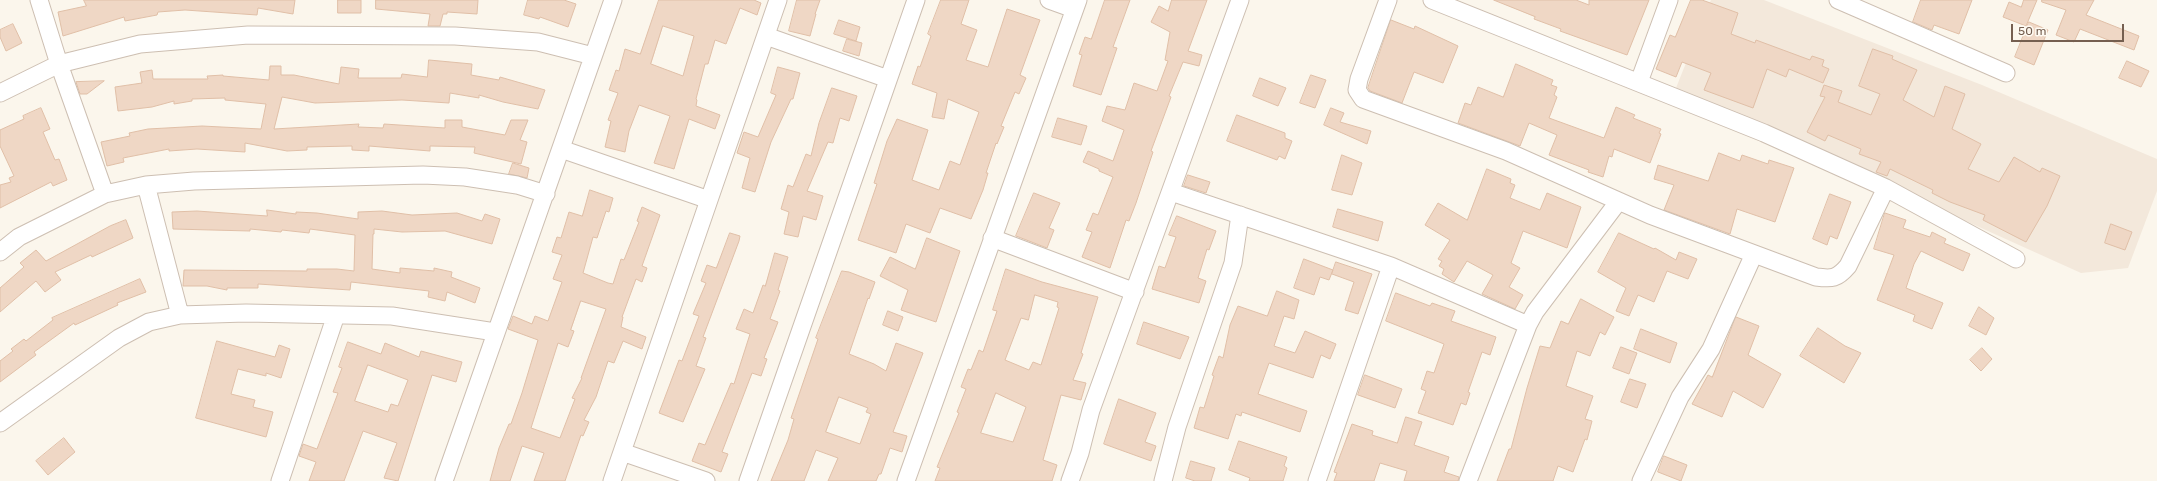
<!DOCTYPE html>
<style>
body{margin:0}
#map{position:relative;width:2157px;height:481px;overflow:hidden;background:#fbf6ec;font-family:Rubik,sans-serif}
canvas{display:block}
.scale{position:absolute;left:2011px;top:24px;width:113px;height:18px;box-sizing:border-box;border:2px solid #755f50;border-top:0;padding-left:5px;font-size:12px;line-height:14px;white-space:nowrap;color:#755f50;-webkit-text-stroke:3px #fefaf2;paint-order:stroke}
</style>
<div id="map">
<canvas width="2157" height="481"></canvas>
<div class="scale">50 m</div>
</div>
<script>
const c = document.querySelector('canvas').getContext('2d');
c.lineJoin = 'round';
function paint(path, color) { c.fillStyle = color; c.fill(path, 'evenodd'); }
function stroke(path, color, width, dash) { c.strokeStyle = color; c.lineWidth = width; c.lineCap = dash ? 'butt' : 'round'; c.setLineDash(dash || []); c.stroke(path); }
paint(new Path2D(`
 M1711,0H1764L1982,85L2157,159V191L2128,268L2081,273L1875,180L1674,93Z`), '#f3e8db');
const building = new Path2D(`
 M84,0H295L293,14L258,8L257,15L185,10L158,12L157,15L125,21L124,17L63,36L58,12L86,6Z
 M338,0H361V13H338Z
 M376,0H478L477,14L447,12V14H443L440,26H428L430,14L376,9Z
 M528,0H564L576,4L568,27L540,17L539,19L524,15Z
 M659,0H754L761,3L757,15L740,8L726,44L715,40L708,64H705L696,99L697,100L696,106L720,115L715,129L689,119L674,169L654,163L670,116L639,105L629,131L625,152L605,147L611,121L608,120L618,93L609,90L616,70L619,71L625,49L640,54ZM663,26L694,36L683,76L651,64Z
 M797,0H820L815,14H816L810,36L789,31Z
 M941,0H969L961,24L977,30L966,60L988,67L1007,9L1040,20L1020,75L1026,78L1019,94L1015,92L1001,126L1004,127L997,144L996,143L986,173H988L983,190L971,219L940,208L930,233L906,224L896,253L858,240L877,184L874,183L887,141L897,119L928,130L912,180L939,190L950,161L960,165L979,112L948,99L944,119L932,117L937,93L912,84L918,66L920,67L931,36L928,34Z
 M1105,0H1130L1113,47L1117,48L1101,95L1073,86L1082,55L1079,54L1085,37L1091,39Z
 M1172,0H1207L1188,51L1202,55L1199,66L1183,62L1169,96L1171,97L1151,151L1153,152L1136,203L1129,221L1126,220L1110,268L1082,257L1092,232L1086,230L1093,213L1098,215L1113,177L1099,171V169L1083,162L1088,151L1113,161L1124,130L1102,121L1107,106L1125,110L1134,83L1157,91L1168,61L1165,60L1170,32L1151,22L1159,6L1168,11Z
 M1494,0H1576L1589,5V0H1649L1627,55L1560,31L1561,29L1534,19L1535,17Z
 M1691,0H1702L1738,13L1731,34L1755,43L1756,40L1810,60L1812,56L1824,60L1822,66L1829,69L1823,83L1789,69L1786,77L1767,69L1753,108L1704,90L1711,73L1682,62L1676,77L1656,69L1670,35L1675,37Z
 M1921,0H1972L1959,34L1934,25L1932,30L1913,22Z
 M2024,0H2037L2026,26L2003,17L2009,2L2021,7Z
 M2042,0H2094L2086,15L2139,36L2134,50L2080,29L2074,42L2056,35L2066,10L2042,2Z
 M839,20L860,27L856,41L834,34Z
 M1391,20L1414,29L1415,26L1458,46L1443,83L1414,72L1402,103L1370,91L1368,88Z
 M2029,22L2048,30L2034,65L2015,57Z
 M13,24L22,43L6,51L0,37V30Z
 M847,39L862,43L859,56L843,51Z
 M1873,49L1893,56L1892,59L1917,70L1903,100L1934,117L1945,86L1965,94L1952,129L1981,144L1968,169L1999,182L2014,157L2040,172L2042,168L2060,176L2047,206L2026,242L1983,220L1985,215L1950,202L1932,193L1933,190L1890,169L1887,176L1876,172L1881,162L1859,154L1861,149L1828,135L1825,141L1807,132L1825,97L1820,96L1824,85L1842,91L1838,102L1871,115L1880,94L1859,86Z
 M429,60L472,64L471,75L499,80L500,77L545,90L538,109L503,102L479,95V98L450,93L449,103L402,100L315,103L282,97L274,129L359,124L358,127L383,128L384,124L445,128V120H462V127L505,135L511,120H528L520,140L527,142L521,164L474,153L475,147L430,146V151L369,146V151L352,150V146L307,147V150L287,151L245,143V152L197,149L169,151V149L123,158L124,162L107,166L101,142L130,136L129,133L148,129L202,126L261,129L266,104L225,100V98L192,99V101L174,104V101L152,107L118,111L115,87L142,83L140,72L152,70L153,79H208L207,76L223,75V76L269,80L270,66H281V75H294L339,84L341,67L359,69L358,78H401L402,74L427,77Z
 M2127,61L2149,71L2141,87L2119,78Z
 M1516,64L1553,80L1551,85L1557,87L1554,95L1557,97L1549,118L1604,138L1616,107L1635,115L1633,118L1661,129L1659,133L1661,134L1650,163L1614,149L1612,157L1609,156L1603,177L1588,172L1589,170L1549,155L1557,135L1529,123L1520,146L1458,123L1465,103L1471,105L1478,87L1503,97Z
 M778,67L800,73L793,99H791L771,142L755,192L742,188L750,158L737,153L744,132L758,137L776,95L771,93Z
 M1311,75L1326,80L1315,108L1300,103Z
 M1260,78L1286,88L1278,106L1253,96Z
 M104,81L87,94H80L76,82Z
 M832,88L857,96L849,121L840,118L833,143L828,142L807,191L823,196L816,220L803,216L798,237L784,234L789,212L781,209L788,185L793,187L806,154L811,156L819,123Z
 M41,108L50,129L43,132L55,160L59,159L67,180L53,186L51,182L0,208V185L11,182L9,178L14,176L0,146V130L24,119L23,116Z
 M1331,108L1344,113L1340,122L1371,131L1367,144L1324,125Z
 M1237,115L1285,133V138L1292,141L1285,159L1279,156L1277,160L1227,141Z
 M1058,118L1087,126L1081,145L1052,137Z
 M1719,153L1740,161L1742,155L1768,164L1769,160L1794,168L1775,222L1737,209L1730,234L1664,210L1674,185L1654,179L1658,165L1708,181Z
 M1342,155L1362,163L1352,195L1332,190Z
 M513,163L529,168L527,178L509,174Z
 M1487,169L1511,179L1510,183L1515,185L1510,198L1540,210L1547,193L1581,207L1567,248L1523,231L1511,263L1520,268L1509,287L1523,295L1515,309L1482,294L1493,275L1467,261L1454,282L1442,274L1444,269L1439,266L1442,261L1438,259L1450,240L1425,225L1438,203L1467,220Z
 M1188,175L1210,182L1206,193L1184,186Z
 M590,190L613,198L609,212L606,211L597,238L593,237L583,273L608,283L613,284L621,259L624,260L639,222L637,221L642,207L660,215L642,266L647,268L642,282L636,279L622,317H623L621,327L646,337L642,349L623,341L614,363L608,361L596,397L584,420L589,422L583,436L581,435L565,481H534L544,453L522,446L510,481H490L499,448L509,424H511L522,393L538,340L508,329L513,316L532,324L535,316L548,321L562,282L553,279L562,255L552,252L557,237L561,238L569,212L582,216ZM581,301L606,309L581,378H582L572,398L575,399L560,438L531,428L558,343L568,347L574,331L571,330Z
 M1034,193L1060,203L1049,228L1054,230L1047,248L1016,236Z
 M1830,194L1851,202L1837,239L1830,236L1827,245L1813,239Z
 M1338,209L1383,222L1378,241L1333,227Z
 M267,210L296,214V212L317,213L358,219V212L382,211L412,215L457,213L482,221L485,214L500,219L492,244L445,231L402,232L374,229V234H373L372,269L400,273V268L434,271V268L452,272L451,277L480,288L475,303L447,292L445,301L428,297L429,291L351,282L350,290L258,284V288H227V290L207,286H183L184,270L307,271V269H337L354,271L355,235L310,229L309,233L282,230L281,232L250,229V231L173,229L172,212L197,211L267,216Z
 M1885,213L1906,220L1903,228L1930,237L1932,232L1946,239L1944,243L1970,254L1963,271L1921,251L1914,264L1906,288L1943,303L1932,329L1913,321L1915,315L1877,300L1894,255L1874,249Z
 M1177,216L1216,231L1209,250L1207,249L1198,278L1206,281L1199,303L1152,289L1159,266L1165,268L1176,237L1169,235Z
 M126,220L133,238L92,257L91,255L55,272L61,280L45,292L36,281L0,312V288L24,267L20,263L36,250L46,261L110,226Z
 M2111,224L2132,232L2125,250L2105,243Z
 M730,233L740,236L739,241L703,337L706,338L696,366L705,369L683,422L659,413L679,360L682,361L699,316L693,314L706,283L701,281L707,265L716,268Z
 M1619,233L1654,249L1655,248L1676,260L1679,252L1697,259L1688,279L1667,271L1654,302L1638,295L1629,316L1616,311L1626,288L1598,272Z
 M927,238L960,251L936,322L901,310L908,290L880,276L890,257L915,269Z
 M775,253L788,257L778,290L780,291L770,319L778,322L764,358L767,359L761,376L752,373L722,452L728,454L721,472L692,461L699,443L705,445L731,383L734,384L750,334L736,329L744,309L753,313L763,285L765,286Z
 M1304,259L1333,270L1329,280L1320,277L1314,295L1294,288Z
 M1336,262L1372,274L1358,314L1345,310L1354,282L1332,274Z
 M1006,269L1042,282L1098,297L1081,353L1083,354L1073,380L1086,383L1081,400L1061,395L1043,460L1057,465L1052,481H935L940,468L937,467L959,413L957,412L966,389L961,387L968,369L971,370L979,350L983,352L997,311L993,310ZM1035,295L1058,302L1057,307L1059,308L1041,365L1033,362L1029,370L1005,360L1021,318L1028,320ZM996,393L1026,407L1013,442L981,433Z
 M842,271L849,272L875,282L869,299L868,298L849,354L874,364L886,371L896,343L923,353L893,432L907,436L902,452L890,448L881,474H879L876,481H828L838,458L816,450L804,481H771L788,440L794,419L791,418L818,339L816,338ZM839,397L868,408L866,412L871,414L860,444L826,432Z
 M140,279L146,292L117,303L118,305L75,325L74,323L34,352L36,355L0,382V361L13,351L11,349L24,339L26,341L53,320L52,318Z
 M1277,291L1299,300L1294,319L1284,316L1274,346L1295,353L1305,331L1336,344L1330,359L1321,355L1313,378L1269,363L1258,394L1307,411L1300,432L1242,412L1241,416L1236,414L1228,439L1194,428L1200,407L1204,408L1214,376L1212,375L1219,356L1223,358L1230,325L1238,306L1267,316Z
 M1396,293L1430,306L1432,303L1455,311L1451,321L1496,337L1490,355L1482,352L1468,392L1470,393L1466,405L1461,403L1453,425L1418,413L1426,391L1421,389L1427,371L1434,373L1444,344L1386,321Z
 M1581,299L1614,317L1605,335L1600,332L1590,356L1577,351L1566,386L1593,396L1585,419L1592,421L1587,440L1585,439L1573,472L1558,466L1553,481H1497L1509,449H1511L1527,388L1540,346L1550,348L1561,321L1568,324Z
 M1979,307L1994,318L1986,335L1969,326Z
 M888,311L903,317L898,331L883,325Z
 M1736,317L1759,326L1748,355L1781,374L1763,408L1733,391L1722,417L1692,404L1708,375L1712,377Z
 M1144,322L1189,337L1180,359L1137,344Z
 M1818,328L1845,346L1861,353L1844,383L1800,356Z
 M1641,329L1677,343L1670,363L1634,349Z
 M217,341L275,357L279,345L290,349L281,378L266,373V376L238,369L231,394L255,400L253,407L273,412L266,437L196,418Z
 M348,342L381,354L385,343L419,357L421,351L462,362L456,382L432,375L398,481L384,478L397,443L363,431L344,481H309L316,462L299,456L303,444L317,449L338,393L333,392L342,368L339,367ZM368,365L408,380L398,406L391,404L388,412L355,401Z
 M1621,347L1637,353L1629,374L1613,368Z
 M1982,348L1992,359L1981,371L1970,360Z
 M1365,375L1402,389L1395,408L1358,395Z
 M1630,379L1646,384L1637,408L1621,402Z
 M1119,399L1156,413L1145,442L1156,446L1151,461L1104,444Z
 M1406,417L1422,422L1414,445L1449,457L1444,472L1459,477L1458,481H1404L1407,471L1380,463L1374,481H1334L1337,473L1334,472L1352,424L1373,431L1372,435L1397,443Z
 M64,438L75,452L48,475L36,461Z
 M1239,441L1287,457L1284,466L1287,468L1283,481H1249L1250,478L1229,470Z
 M1664,456L1687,465L1681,481L1658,472Z
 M1191,461L1215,468L1211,481H1195L1186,478Z`);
paint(building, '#efd7c5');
stroke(building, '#e0bfa7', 1);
const street = new Path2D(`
 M39,0L59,64L105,194
 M1049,0L1074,9
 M1388,0L1359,79L1357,90L1363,99L1506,151L1650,215L1816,277C1832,279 1837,279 1848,266L1886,188
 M1432,0L1764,133L1886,188L2016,259
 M1838,0L2006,73
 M766,36L888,79
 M1639,82L1669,0
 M0,93L59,64L140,44L248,35L455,36L538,42L593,56
 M561,149L709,200
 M146,185L180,315
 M1171,192L1391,266L1528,325
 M992,238L1135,292
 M0,252L19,237L105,194L146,185L194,181L423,175L465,177L517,185L546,194
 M0,423L119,338L149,322L180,315L246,313L392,316L495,332
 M622,452L706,481
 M280,481L336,315
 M444,481L613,0
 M612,481L778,0
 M748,481L916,0
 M906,481L1078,0
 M1070,481L1080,453L1091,410L1240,0
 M1163,481L1177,427L1233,263L1240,215
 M1317,481L1391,266
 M1468,481L1528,325L1535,312L1618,202
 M1641,481L1680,397L1711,349L1754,254`);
stroke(street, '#cdbfb2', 19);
stroke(street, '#fff', 17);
</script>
